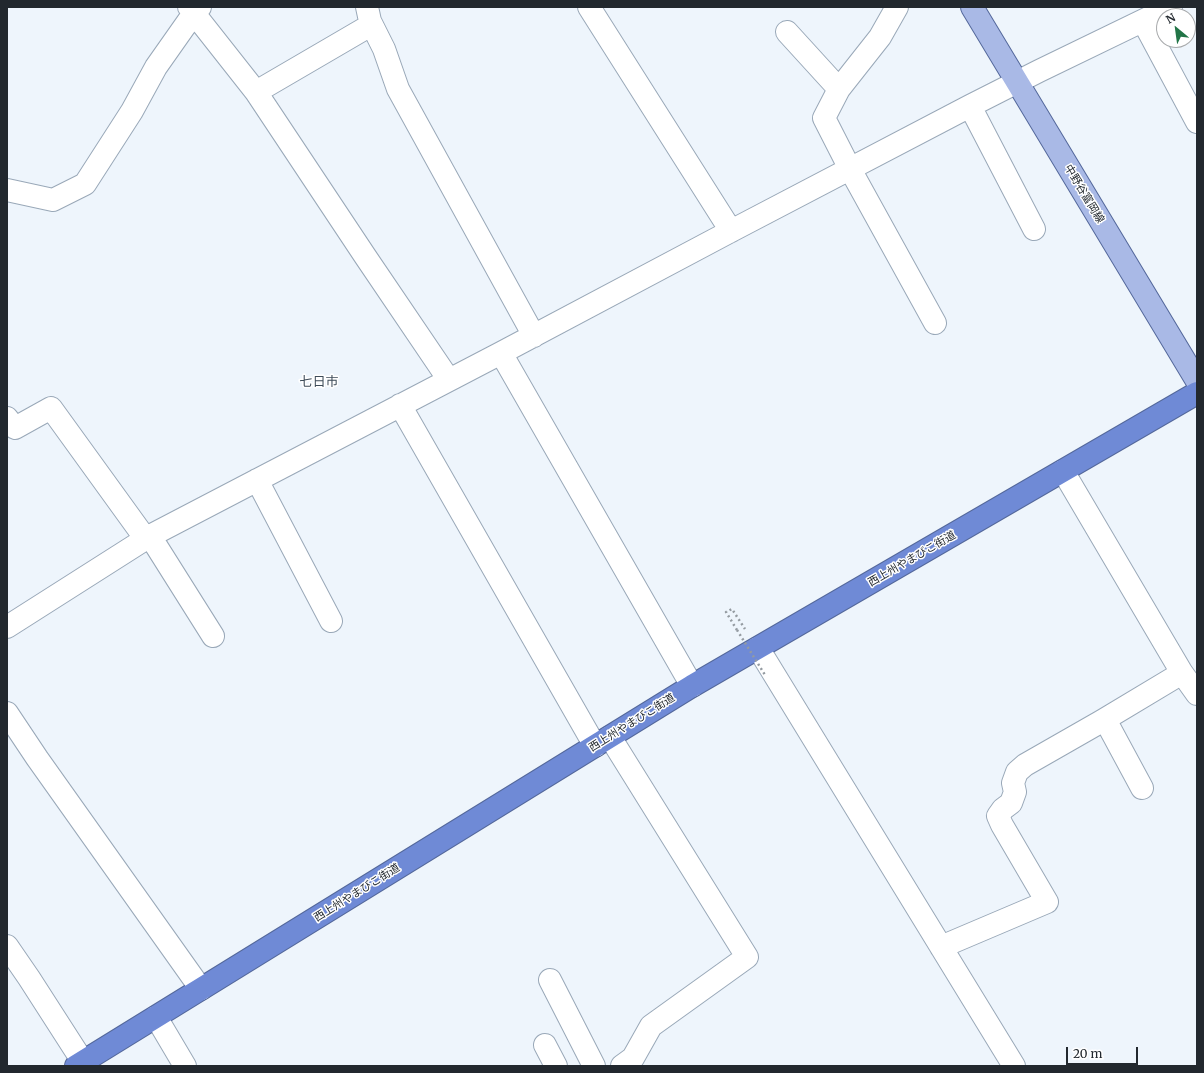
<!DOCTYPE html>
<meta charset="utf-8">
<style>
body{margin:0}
#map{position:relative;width:1204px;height:1073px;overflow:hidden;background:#eef5fc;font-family:Merriweather,serif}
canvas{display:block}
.frame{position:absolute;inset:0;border:8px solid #22282e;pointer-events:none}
.north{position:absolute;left:1156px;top:8px;width:40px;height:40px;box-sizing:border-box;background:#fff;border:1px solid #a7a9ab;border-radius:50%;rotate:331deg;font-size:11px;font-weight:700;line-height:16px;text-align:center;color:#22282e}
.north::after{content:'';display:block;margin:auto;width:14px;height:18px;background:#227547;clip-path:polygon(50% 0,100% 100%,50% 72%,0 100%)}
.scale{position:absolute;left:1066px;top:1047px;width:72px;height:18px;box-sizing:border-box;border:2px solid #22282e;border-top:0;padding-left:5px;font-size:12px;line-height:14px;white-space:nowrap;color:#22282e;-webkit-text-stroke:3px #fff;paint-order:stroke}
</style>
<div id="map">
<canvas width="1204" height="1073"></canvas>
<div class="frame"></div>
<div class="north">N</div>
<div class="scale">20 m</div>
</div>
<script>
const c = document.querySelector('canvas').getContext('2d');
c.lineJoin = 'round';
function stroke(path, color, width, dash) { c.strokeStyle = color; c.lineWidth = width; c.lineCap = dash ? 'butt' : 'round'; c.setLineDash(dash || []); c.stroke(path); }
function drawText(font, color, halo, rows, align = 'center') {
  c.font = font + ' Merriweather,"Noto Sans JP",serif'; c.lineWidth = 3; c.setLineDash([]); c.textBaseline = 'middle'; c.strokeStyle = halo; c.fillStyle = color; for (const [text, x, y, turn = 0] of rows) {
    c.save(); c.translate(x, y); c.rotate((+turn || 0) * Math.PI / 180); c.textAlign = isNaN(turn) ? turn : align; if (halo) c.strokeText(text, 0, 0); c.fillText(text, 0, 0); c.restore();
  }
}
const minor = new Path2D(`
 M189,7L256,92L365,256L449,380
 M367,7L370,21L384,49L398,89L534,336
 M589,7L731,231
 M897,7L880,37L839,89L824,118L850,169L935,323
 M1143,21L1197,122
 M787,32L839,89
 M256,92L364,29
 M970,106L1034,229
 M7,190L53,200L85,184L132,111L156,67L194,13L200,7
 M501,353L692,686
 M400,405L595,746
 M7,418L15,428L51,408L145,538
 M1063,471L1182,673L1197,694
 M257,480L331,621
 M150,536L213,636
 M7,627L150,536L501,353L731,231L970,106L1039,71L1171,7
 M758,648L1014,1066
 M7,713L37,758L201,989
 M1102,721L1108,725L1142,788
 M610,737L747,957L651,1026L633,1058L622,1066
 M7,946L29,978L83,1062
 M941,947L1047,902L1002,825L998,816L1003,809L1011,803L1015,792L1013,783L1017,772L1025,765L1102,721L1182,673
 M550,980L594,1066
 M156,1017L185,1066
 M545,1045L556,1066`);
const major = new Path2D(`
 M972,7L1197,381`);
const highway = new Path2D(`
 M76,1066L692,686L1197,393`);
stroke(minor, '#99a8b8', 24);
stroke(major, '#54689b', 24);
stroke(highway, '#54689b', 24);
stroke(new Path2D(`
 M737,630L726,612L732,609L745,629`), '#949ba1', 2.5, [2, 3]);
stroke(minor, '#fff', 22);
stroke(major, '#a9b9e6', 22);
stroke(highway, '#6f8ad6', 22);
stroke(new Path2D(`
 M737,630L765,675`), '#949ba1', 2.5, [2, 3]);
drawText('11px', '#22282e', '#fff', [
 ["中野谷富岡線",1084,194,59],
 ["西上州やまびこ街道",912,559,-30],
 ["西上州やまびこ街道",632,723,-32],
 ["西上州やまびこ街道",357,893,-32]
]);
drawText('13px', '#3e4c59', '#fff', [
 ["七日市",319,382]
]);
</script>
